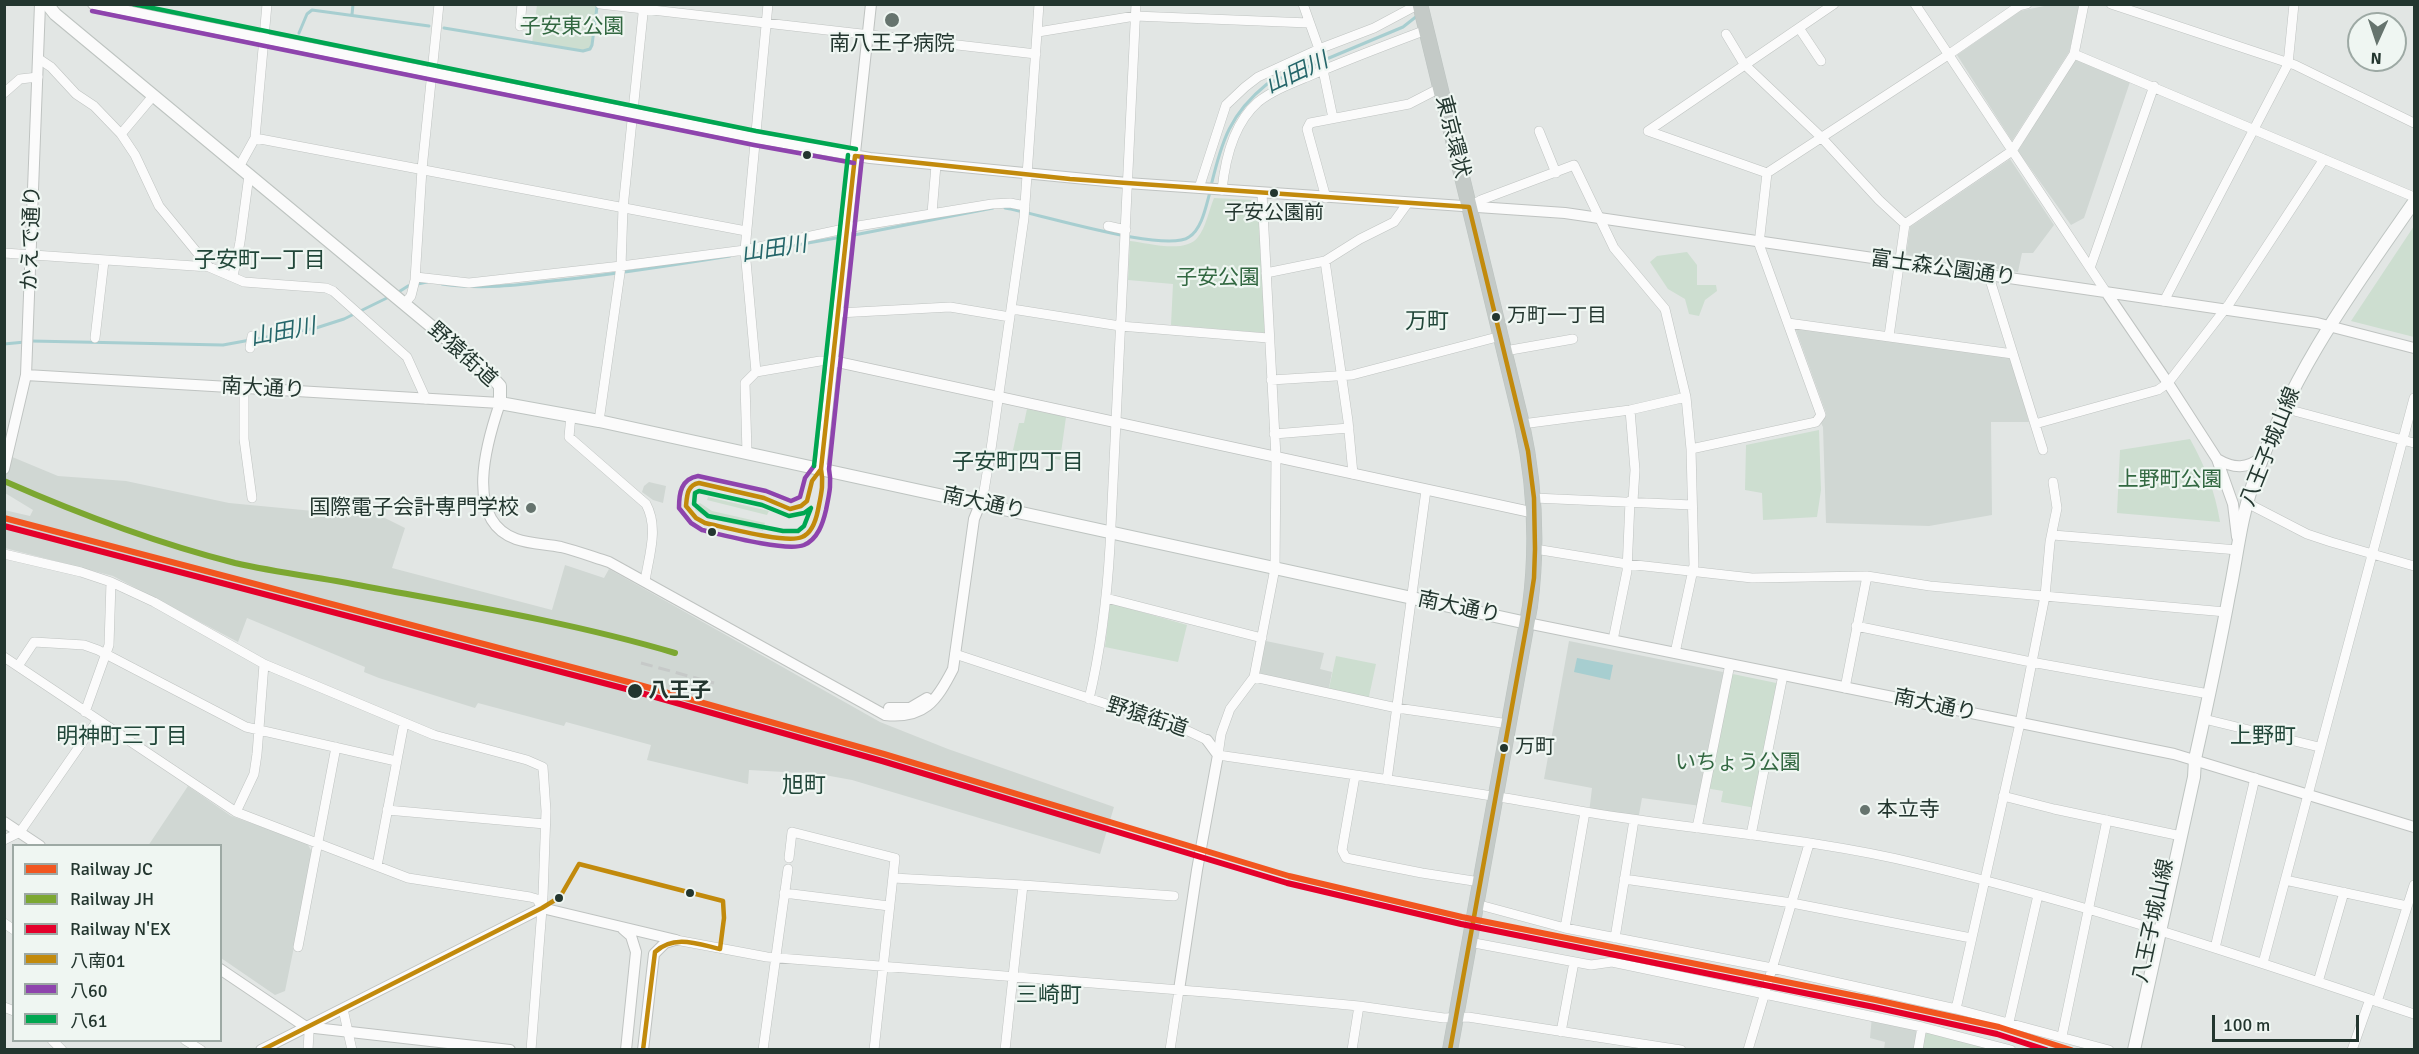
<!DOCTYPE html>
<meta charset="utf-8">
<style>
body{margin:0}
#map{position:relative;width:2419px;height:1054px;overflow:hidden;background:#e2e6e4;font-family:Signika,"Noto Sans JP",sans-serif}
canvas{display:block}
.frame{position:absolute;inset:0;border:6px solid #23362f;pointer-events:none}
.legend{position:absolute;left:12px;top:844px;width:210px;height:198px;box-sizing:border-box;background:#eff6f2;border:2px solid #9da9a4;margin:0;padding:8px 10px;list-style:none;font-size:18px;color:#23362f}
.legend li{display:flex;align-items:center;gap:12px;height:30px}
.legend b{width:30px;border:2px solid #9da9a4}
.north{position:absolute;left:2347px;top:12px;width:60px;height:60px;box-sizing:border-box;background:#eff6f2;border:2px solid #9da9a4;border-radius:50%;rotate:183deg;font-size:16px;font-weight:700;line-height:24px;text-align:center;color:#23362f}
.north::after{content:'';display:block;margin:auto;width:21px;height:27px;background:#66746e;clip-path:polygon(50% 0,100% 100%,50% 72%,0 100%)}
.scale{position:absolute;left:2212px;top:1015px;width:147px;height:27px;box-sizing:border-box;border:3px solid #23362f;border-top:0;padding-left:8px;font-size:18px;line-height:21px;white-space:nowrap;color:#23362f;-webkit-text-stroke:4px #eff6f2;paint-order:stroke}
</style>
<div id="map">
<canvas width="2419" height="1054"></canvas>
<div class="frame"></div>
<ul class="legend">
<li><b style="height:8px;background:#f15620"></b>Railway JC</li>
<li><b style="height:8px;background:#7ca731"></b>Railway JH</li>
<li><b style="height:8px;background:#e4002b"></b>Railway N'EX</li>
<li><b style="height:8px;background:#c28a0c"></b>八南01</li>
<li><b style="height:8px;background:#8e44ad"></b>八60</li>
<li><b style="height:8px;background:#00a651"></b>八61</li>
</ul>
<div class="north">N</div>
<div class="scale">100 m</div>
</div>
<script>
const c = document.querySelector('canvas').getContext('2d');
c.lineJoin = 'round';
function paint(path, color) { c.fillStyle = color; c.fill(path, 'evenodd'); }
function stroke(path, color, width, dash) { c.strokeStyle = color; c.lineWidth = width; c.lineCap = dash ? 'butt' : 'round'; c.setLineDash(dash || []); c.stroke(path); }
function drawText(font, color, halo, rows, align = 'center') {
  c.font = font + ' Signika,"Noto Sans JP",sans-serif'; c.lineWidth = 4.5; c.setLineDash([]); c.textBaseline = 'middle'; c.strokeStyle = halo; c.fillStyle = color; for (const [text, x, y, turn = 0] of rows) {
    c.save(); c.translate(x, y); c.rotate((+turn || 0) * Math.PI / 180); c.textAlign = isNaN(turn) ? turn : align; if (halo) c.strokeText(text, 0, 0); c.fillText(text, 0, 0); c.restore();
  }
}
paint(new Path2D(`
 M2049,5H2079L2074,33L2069,52L2012,141L1957,55L2020,11Z
 M2075,58L2130,82L2084,218L2071,225L2018,151Z
 M2010,159L2054,225L2033,253H2022L2018,272L1906,255L1910,227Z
 M1800,328L2011,357L2029,422H1991L1992,515L1929,526L1826,523L1823,427L1820,421L1826,413L1796,330Z
 M5,454L58,476L126,481L229,503L345,514L373,512L405,528L392,568L552,610L565,565L604,578L609,569L880,722L948,749L1114,807L1100,854L852,780L819,774L749,770L748,784L647,760L651,745L566,722L564,726L478,703L475,708L379,678L364,672L365,667L247,618L238,642L113,576L5,548L4,510L30,516L33,510L5,493Z
 M649,482L666,486L663,503L653,500L642,492L644,486Z
 M1261,640L1324,653L1320,669L1332,672L1328,693L1254,677Z
 M1569,641L1728,673L1701,806L1642,798L1638,820L1589,813L1592,788L1544,779Z
 M188,786L231,816L307,843L313,854L285,991L275,995L221,958L220,846H148Z
 M1872,1016L1922,1027L1918,1049H1884L1885,1042L1870,1038Z`), '#d0d7d3');
paint(new Path2D(`
 M537,5H597L592,45L590,49L583,51L532,44Z
 M1214,198L1254,200L1258,206L1265,333L1171,325L1173,284L1128,280L1130,241C1148,243 1186,254 1198,237C1206,227 1209,210 1214,198Z
 M2414,226V337L2351,321Z
 M1687,252L1697,265V285H1716L1717,291L1705,300L1699,316L1689,314L1685,299L1668,289L1650,262L1657,256Z
 M1027,409L1066,417L1060,460L1013,450L1019,423H1024Z
 M1819,430L1821,490L1817,517L1763,520L1762,493L1745,490L1746,445Z
 M2190,439C2205,466 2215,491 2220,522L2117,513L2120,450Z
 M708,497L769,511L767,515L707,500Z
 M700,503L712,511L765,523L763,531L707,518L695,510L696,506Z
 M1110,603L1187,625L1178,662L1105,647Z
 M1336,656L1376,664L1368,701L1328,693Z
 M1728,673L1781,684L1756,808L1721,802L1723,791L1705,788Z
 M1929,1032L2000,1050H1922L1925,1034Z`), '#cdded0');
paint(new Path2D(`
 M1577,658L1613,665L1610,680L1574,672Z`), '#a7ced0');
stroke(new Path2D(`
 M352,15L353,4
 M444,28L583,51L590,49L592,45L597,7
 M299,33L307,14L312,10L429,26
 M1211,186C1222,140 1230,114 1267,84L1403,27L1417,16
 M1005,208C1037,213 1166,254 1189,237C1202,229 1206,206 1210,192
 M849,236L993,208
 M751,253L842,237
 M442,284C483,290 520,285 561,280C618,274 674,265 730,256
 M397,293L408,286L427,282
 M31,341L223,345L316,328L344,319L391,296
 M4,344L25,342`), '#a7ced0', 3);
const minor = new Path2D(`
 M600,4L1036,54
 M1303,4L1319,49
 M1915,4L2106,292
 M2111,4L2295,65L2414,123
 M520,26L522,4
 M1799,28L1821,61
 M1038,32L1135,16L1309,23
 M1726,34L1744,64L1821,137L1879,200L1905,224
 M1316,52L1323,70L1333,118
 M2074,54L2414,197
 M39,59L51,67L76,94L94,106L121,134L135,155L159,206L209,267
 M4,93L20,79L38,77
 M1539,131L1556,173
 M121,134L153,96
 M255,138L746,231
 M239,167L255,138L267,4
 M1767,173L1648,131L1834,4
 M1767,173L1948,55L2019,6L2027,4
 M1199,188L1226,105L1245,87L1258,77L1319,49L1374,28L1419,4
 M1222,190C1225,160 1234,123 1258,102C1272,91 1290,84 1307,77C1346,60 1386,45 1426,30
 M1262,193L1276,457L1275,568L1254,677L1230,709L1221,734L1218,755C1309,768 1401,781 1492,796C1539,803 1585,813 1632,819C1728,833 1825,841 1919,864C2087,904 2251,959 2414,1014
 M1326,198L1307,129L1310,123L1409,104L1440,88
 M1469,207L1481,200L1574,165L1614,248L1665,309L1686,397L1691,449L1694,565L1675,653
 M932,213L936,165
 M1108,226L1126,230
 M4,253L209,267L244,282L326,288L333,291L407,357L426,399
 M1325,261L1348,421L1353,474
 M2090,268L2154,86
 M1266,273L1325,261L1360,239L1394,222L1407,204
 M233,276L240,242L249,175
 M1992,276L1991,283L2043,450
 M416,277L469,283L621,266L745,250L858,226L992,204L1010,203L1025,206
 M2164,301L2288,64L2294,4
 M404,304L411,296L415,280L422,169L439,4
 M1012,309L1120,326L1268,338
 M838,313L950,307L1010,317
 M1788,323L2013,354
 M1889,336L1905,224L2012,151L2074,54L2084,4
 M95,338L104,261
 M250,348L252,336
 M1505,351L1573,339
 M756,372L820,361H833
 M1271,380L1352,375L1501,336
 M244,388V439L252,498
 M2283,408L2414,443
 M1630,410L1635,470L1633,501
 M571,415L569,437L646,504C659,528 649,555 645,581
 M599,421L621,266L623,208L644,4
 M1522,424L1630,410L1686,397
 M2035,424L2158,390L2168,383L2229,304L2324,159
 M1274,434L1349,428
 M1691,449L1816,422L1821,415L1759,244L1767,173
 M747,453L745,383L756,372L745,250L768,4
 M1534,498L1692,505
 M2247,503L2307,534L2331,542L2414,566
 M980,504L984,491L991,449L1024,218L1039,4
 M2053,535L2238,550
 M1535,549L1627,564L1752,578L1867,576L1930,586L2226,612
 M4,554L81,572L111,582L154,602L264,664L434,735L527,760L543,767L546,811L543,896L531,1050
 M1106,598L1262,638
 M1856,626L2031,662L2209,694
 M1613,640L1627,571L1630,501
 M955,654L1188,731L1207,740
 M4,657L236,812L408,878L530,897L537,899L542,908
 M18,666L34,642L84,645L98,650L246,727L396,761
 M1254,677L1397,708L1509,724
 M1845,688L1867,576
 M1089,699C1101,649 1107,598 1110,546L1136,4
 M85,712L109,645L111,582
 M2204,719L2319,747
 M1355,776L1342,850L1346,858L1422,873L1480,882
 M1387,780L1426,490
 M2003,796L2054,809L2181,836
 M387,810L545,824
 M236,812L254,774L257,754L264,664
 M1697,828L1730,664
 M1751,835L1783,675
 M4,840L20,832L97,721
 M789,858L792,832L895,858L874,1050
 M377,866L404,723
 M893,878L1023,885L1174,896
 M1624,879L1792,903L1971,938
 M2285,880L2407,906
 M784,893L889,906
 M1476,904L1565,928L1772,968L1956,1009L2109,1050
 M4,923L14,930
 M1565,928L1585,812
 M1615,938L1634,820
 M676,940L767,957L1230,994L1359,1006L1444,1018L1468,1017L1681,1050
 M1469,942L1591,965L1612,962L1922,1027L2011,1050
 M298,947L336,747
 M2215,948L2255,778
 M2263,963L2414,398
 M2318,982L2344,892
 M2377,1002L2414,885
 M4,1007L14,1011
 M343,1009L352,1050
 M1956,1009L2020,723L2045,596L2050,542L2057,508L2053,482
 M2009,1022L2038,895
 M306,1027L309,1033L308,1050
 M1561,1032L1574,962
 M2062,1036L2107,820
 M52,1040L62,1050
 M185,1040L201,1050
 M763,1050L788,869
 M1005,1050L1023,885
 M1170,1050L1179,990
 M1352,1050L1359,1006
 M1748,1050L1809,844
 M1918,1050L1922,1027
 M2352,1050L2370,999`);
const tertiary = new Path2D(`
 M93,4L755,138L870,158L1127,183L1565,213L2317,323L2414,348
 M2106,292L2168,383L2217,459L2233,504L2237,537
 M833,361L1535,513
 M26,375L500,403C487,441 463,520 516,539C530,544 546,544 561,547C577,551 593,557 609,562L885,715C924,719 936,702 953,669L974,519L980,504
 M2217,459C2234,469 2247,469 2262,457
 M4,469L26,375L40,4
 M821,469L871,4
 M1527,623L2174,754L2414,827
 M889,708H910L927,698
 M4,822L40,846
 M623,929L631,936L636,952L626,1050
 M220,969L306,1027L510,1050
 M1179,990L1197,870L1218,755L1207,740
 M261,1050L542,908L676,940
 M643,1050L654,954L665,943L675,940`);
const secondary = new Path2D(`
 M47,4L55,14L490,375L500,386V403L599,421L1527,623
 M2134,1050L2194,777L2195,759C2207,705 2219,650 2229,595C2237,558 2240,520 2253,484C2290,375 2349,295 2414,202`);
const trunk = new Path2D(`
 M1420,4L1522,424C1535,484 1538,544 1530,606L1450,1050`);
stroke(minor, '#bfc3c1', 10);
stroke(tertiary, '#bfc3c1', 12);
stroke(secondary, '#bec4c1', 14);
stroke(trunk, '#bcc3c0', 16);
stroke(minor, '#fbfbfb', 9);
stroke(tertiary, '#fbfbfb', 10);
stroke(secondary, '#fbfbfb', 12);
stroke(trunk, '#c4cac7', 15);
stroke(new Path2D(`
 M641,663L714,683`), '#c6c9c8', 3, [12, 6]);
stroke(new Path2D(`
 M821,469C824,484 821,495 818,510C816,520 812,533 802,537C786,544 724,527 705,523L696,518L686,506C687,496 687,485 699,483L764,498L790,509L801,506L807,501L812,481Z
 M821,469L855,156L1070,179L1469,207L1528,451L1534,498L1535,549L1534,578L1527,623L1450,1050
 M262,1050L542,908L560,897L579,864L723,901L724,918L720,949C698,944 674,934 655,952L643,1050`), '#c28a0c', 4.5);
stroke(new Path2D(`
 M92,11L754,145L854,163
 M814,466L805,478L800,497L791,501L766,491L698,476C681,479 679,493 679,508L691,523L702,530C723,535 786,552 804,545C818,539 823,523 826,510C829,495 832,484 829,469L862,157`), '#8e44ad', 4.5);
stroke(new Path2D(`
 M133,4L756,131L856,149
 M814,466L848,155
 M699,491L762,505L789,516L804,513L811,508L804,526L798,531H783L708,516L694,504L695,493Z`), '#00a651', 4.5);
stroke(new Path2D(`
 M4,518L636,684L884,754L1289,876L1462,917L1876,1000L1999,1027L2071,1050`), '#f15620', 6);
stroke(new Path2D(`
 M4,481C79,514 156,543 235,563C270,571 307,576 342,582C453,603 567,621 675,653`), '#7ca731', 6);
stroke(new Path2D(`
 M4,526L634,691L882,761L1287,883L1461,924L1874,1007L1997,1034L2046,1050`), '#e4002b', 6);
for (const [x, y, r, color] of [
 [892,20,8,"#66746e"],
 [807,155,5,"#23362f"],
 [1274,193,5,"#23362f"],
 [1496,317,5,"#23362f"],
 [531,508,6,"#66746e"],
 [712,532,5,"#23362f"],
 [635,691,8,"#23362f"],
 [1504,748,5,"#23362f"],
 [1865,810,6,"#66746e"],
 [690,893,5,"#23362f"],
 [559,898,5,"#23362f"]
]) { const dot = new Path2D(); dot.arc(x, y, r, 0, 2 * Math.PI); c.fillStyle = color; c.fill(dot); stroke(dot, '#eff6f2', 2); }
drawText('20px', '#23362f', '#eff6f2', [
 ["子安公園前",1274,214,"center"],
 ["万町一丁目",1507,317],
 ["万町",1515,748]
], 'left');
drawText('21px', '#326841', '#eff6f2', [
 ["子安東公園",572,27],
 ["子安公園",1218,278],
 ["上野町公園",2170,480],
 ["いちょう公園",1738,763]
]);
drawText('21px', '#23362f', '#eff6f2', [
 ["南八王子病院",892,44],
 ["国際電子会計専門学校",519,508,"right"],
 ["本立寺",1877,810,"left"]
]);
drawText('21px', '#23362f', '#eff6f2', [
 ["東京環状",1452,137,76],
 ["かえで通り",32,238,-88],
 ["富士森公園通り",1943,269,8],
 ["野猿街道",462,355,42],
 ["南大通り",263,389,3],
 ["八王子城山線",2271,447,-68],
 ["南大通り",984,504,12],
 ["南大通り",1459,608,12],
 ["南大通り",1935,706,12],
 ["野猿街道",1147,718,18],
 ["八王子城山線",2154,921,-78]
]);
drawText('bold 21px', '#23362f', '#eff6f2', [
 ["八王子",648,691]
], 'left');
drawText('italic 22px', '#25666a', '#eff6f2', [
 ["山田川",1297,74,-25],
 ["山田川",774,250,-9],
 ["山田川",283,333,-11]
]);
drawText('22px', '#214639', '#eff6f2', [
 ["子安町一丁目",260,261],
 ["万町",1427,322],
 ["子安町四丁目",1018,463],
 ["明神町三丁目",122,737],
 ["上野町",2263,737],
 ["旭町",804,786],
 ["三崎町",1049,996]
]);
</script>
